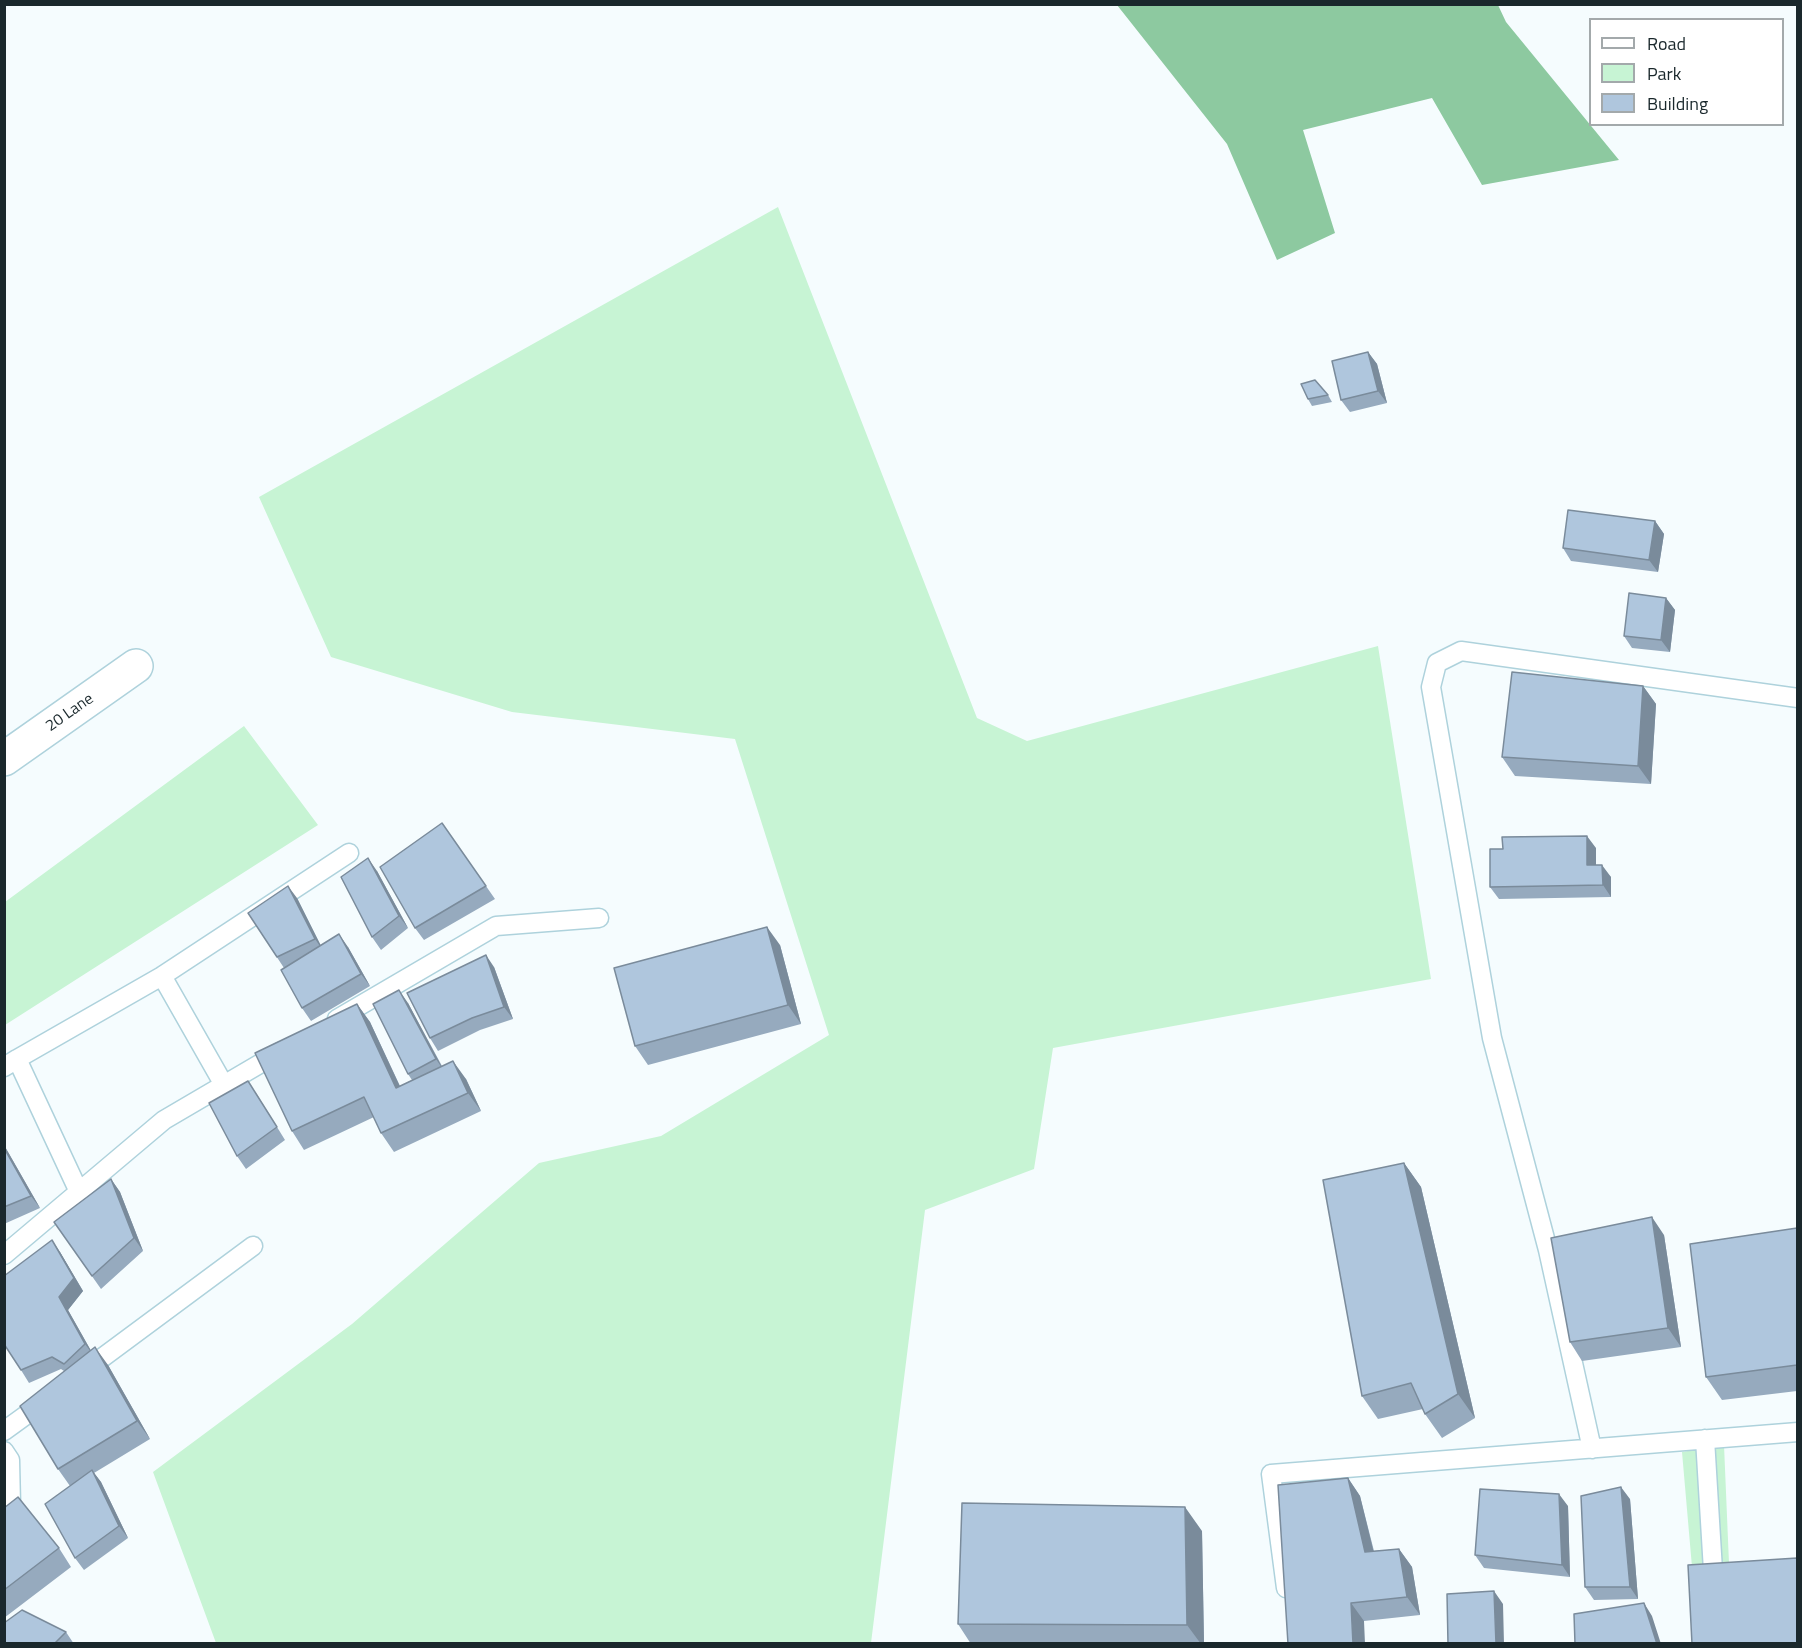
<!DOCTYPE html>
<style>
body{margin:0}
#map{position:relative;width:1802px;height:1648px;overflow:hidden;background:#f5fcfe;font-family:"Titillium Web",sans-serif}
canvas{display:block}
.frame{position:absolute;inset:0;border:6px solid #1a282c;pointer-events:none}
.legend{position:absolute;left:1589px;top:18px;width:195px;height:108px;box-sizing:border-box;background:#fff;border:2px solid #a3a9ab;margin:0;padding:8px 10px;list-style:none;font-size:18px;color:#1a282c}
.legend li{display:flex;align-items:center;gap:12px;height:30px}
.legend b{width:30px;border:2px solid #a3a9ab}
</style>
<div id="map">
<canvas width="1802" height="1648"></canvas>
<div class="frame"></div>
<ul class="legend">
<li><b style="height:8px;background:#fff"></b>Road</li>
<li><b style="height:16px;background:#c7f4d4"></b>Park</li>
<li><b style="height:16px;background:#afc6dd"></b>Building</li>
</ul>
</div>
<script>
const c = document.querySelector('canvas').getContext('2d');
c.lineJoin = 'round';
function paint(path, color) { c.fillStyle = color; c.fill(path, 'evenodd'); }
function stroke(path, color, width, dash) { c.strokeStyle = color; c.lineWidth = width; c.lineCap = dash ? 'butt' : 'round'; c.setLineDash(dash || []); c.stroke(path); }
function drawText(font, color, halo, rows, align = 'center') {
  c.font = font + ' "Titillium Web",sans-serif'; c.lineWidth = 5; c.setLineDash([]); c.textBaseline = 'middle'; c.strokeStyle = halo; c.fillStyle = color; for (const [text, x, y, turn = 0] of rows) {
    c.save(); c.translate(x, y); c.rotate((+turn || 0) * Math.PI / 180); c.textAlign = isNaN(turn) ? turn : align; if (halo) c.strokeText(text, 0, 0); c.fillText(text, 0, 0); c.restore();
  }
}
paint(new Path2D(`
 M778,207L977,718L1027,741L1378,646L1431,979L1053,1048L1034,1169L925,1210L871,1643H216L153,1472L352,1324L539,1163L661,1136L829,1035L735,739L512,712L331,657L259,497Z
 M244,726L318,825L5,1025V902Z
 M1724,1445L1730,1587L1694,1590L1682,1452Z`), '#c7f4d4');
paint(new Path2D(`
 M1117,5H1498L1506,22L1619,160L1482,185L1432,98L1303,130L1335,233L1277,260L1227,144Z`), '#8dc9a0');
const service = new Path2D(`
 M162,976L224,1085
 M337,1019L496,926L599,918
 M17,1059L162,976L349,853
 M4,1067L17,1059L79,1192
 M4,1255L164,1120L280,1052
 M83,1372L253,1246
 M4,1431L44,1402
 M1705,1439L1714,1587
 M1592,1449L1548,1250L1492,1038L1431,687L1437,663L1461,651L1798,698
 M4,1451L10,1460L11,1505L4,1511
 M1286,1588L1271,1474L1798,1432`);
const minor = new Path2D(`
 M4,759L136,666`);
stroke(service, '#aed2dc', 21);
stroke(minor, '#aed2dc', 36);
stroke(service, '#fff', 18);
stroke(minor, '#fff', 33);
paint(new Path2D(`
 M1368,352L1377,364L1387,403L1350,412L1341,400Z
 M1328,395L1332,402L1312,406L1308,399Z
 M1655,521L1664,534L1658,572L1571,561L1563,548Z
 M1666,598L1675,610L1670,652L1632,648L1624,636Z
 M1643,686L1656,704L1651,784L1515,776L1502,757Z
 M442,823L495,899L424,940L415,928Z
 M1596,848V865L1611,877V897L1499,899L1490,887Z
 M377,871L408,928L381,950L372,937Z
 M297,898L321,946L348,947L370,986L311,1021L302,1008L284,968L248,913Z
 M780,945L801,1024L648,1065L635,1046Z
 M494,967L513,1019L480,1030L438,1051L430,1038Z
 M408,1003L442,1066L466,1079L481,1111L394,1152L381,1133L374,1117L304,1150L292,1131L357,1004L370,1022L400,1086L412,1080L408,1074Z
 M256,1093L285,1140L246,1169L237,1156Z
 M4,1145L40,1208L4,1224Z
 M1404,1163L1421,1187L1475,1418L1442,1438L1425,1414L1423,1409L1378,1419L1362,1396Z
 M111,1179L120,1192L143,1251L101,1289L54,1222Z
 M1797,1228V1391L1722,1400L1706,1377Z
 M1664,1235L1681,1347L1582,1361L1570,1342Z
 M60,1252L83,1291L68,1310L91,1351L108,1365L150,1439L94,1473L101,1482L128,1538L84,1570L75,1558L70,1486L58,1469L64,1371L61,1369L29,1383L21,1370Z
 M1348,1478L1360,1496L1374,1551L1399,1549L1412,1567L1420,1615L1364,1621L1288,1644Z
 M1630,1499L1638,1599L1594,1600L1585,1587Z
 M1568,1506L1570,1577L1484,1568L1475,1555Z
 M4,1508L59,1548L71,1567L4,1618Z
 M1202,1531L1204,1644H971L958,1624Z
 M66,1632L74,1644H4Z`), '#96aabe');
paint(new Path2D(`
 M1368,352L1377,364L1387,403L1378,391Z
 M1655,521L1664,534L1658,572L1649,560Z
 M1666,598L1675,610L1670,652L1661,640Z
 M1643,686L1656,704L1651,784L1638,766Z
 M1587,836L1596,848V878L1587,865Z
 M368,858L377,871L408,928L399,916Z
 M1602,865L1611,877V897L1603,885Z
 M288,886L297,898L324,952L315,939Z
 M767,927L780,945L801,1024L788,1005Z
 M339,934L348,947L370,986L361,974Z
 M486,955L494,967L513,1019L504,1007Z
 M399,990L408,1003L444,1071L436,1059Z
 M357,1004L370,1022L409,1106L396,1088Z
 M453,1061L466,1079L481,1111L468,1093Z
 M4,1145L40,1208L31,1196L4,1148Z
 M1404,1163L1421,1187L1475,1418L1458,1394Z
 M111,1179L120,1192L143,1251L134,1238Z
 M1652,1217L1664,1235L1681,1347L1668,1328Z
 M52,1240L60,1252L83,1291L68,1310L94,1356L85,1344L59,1297Z
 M95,1347L108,1365L150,1439L137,1421Z
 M92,1470L101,1482L128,1538L119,1526Z
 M1348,1478L1360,1496L1378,1570L1365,1552Z
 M1621,1487L1630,1499L1638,1599L1630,1587Z
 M1559,1494L1568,1506L1570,1577L1562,1565Z
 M1185,1507L1202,1531L1204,1644H1201L1187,1625Z
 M1399,1549L1412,1567L1420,1615L1407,1597Z
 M1494,1591L1503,1604L1504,1644H1496Z
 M1351,1603L1364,1621L1365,1644H1353Z
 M1644,1603L1652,1616L1661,1644H1657Z`), '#7a8b9b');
const building = new Path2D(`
 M1368,352L1378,391L1341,400L1332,361Z
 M1315,380L1328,395L1308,399L1301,384Z
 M1568,510L1655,521L1649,560L1563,548Z
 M1629,593L1666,598L1661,640L1624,636Z
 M1512,672L1643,686L1638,766L1502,757Z
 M442,823L486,886L415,928L380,867Z
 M1587,836V865H1602L1603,885L1490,887V849H1503L1502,837Z
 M368,858L399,916L372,937L341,877Z
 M288,886L315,939L277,957L248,913Z
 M767,927L788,1005L635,1046L614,968Z
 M339,934L361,974L302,1008L281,970Z
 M486,955L504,1007L472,1018L430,1038L407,993Z
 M399,990L436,1059L408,1074L373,1004Z
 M357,1004L396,1088L453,1061L468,1093L381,1133L364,1097L292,1131L255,1053Z
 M248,1081L277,1127L237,1156L209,1103Z
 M4,1148L31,1196L4,1207Z
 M1404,1163L1458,1394L1425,1414L1411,1383L1362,1396L1323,1180Z
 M111,1179L134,1238L92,1276L54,1222Z
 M1652,1217L1668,1328L1570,1342L1551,1238Z
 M1797,1228V1365L1706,1377L1690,1244Z
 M52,1240L74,1278L59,1297L85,1344L64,1364L52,1357L21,1370L4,1344V1276Z
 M95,1347L137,1421L58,1469L20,1406Z
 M92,1470L119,1526L75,1558L45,1504Z
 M1348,1478L1365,1552L1399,1549L1407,1597L1351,1603L1353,1644H1288L1278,1485Z
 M1621,1487L1630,1587H1585L1581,1496Z
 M1480,1489L1559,1494L1562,1565L1475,1555Z
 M18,1497L59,1548L4,1590V1508Z
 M962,1503L1185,1507L1187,1625L958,1624Z
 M1797,1558V1644H1692L1688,1565Z
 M1494,1591L1496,1644H1448L1447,1594Z
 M1644,1603L1657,1644H1575L1574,1614Z
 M22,1610L66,1632L54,1644H4V1623Z`);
paint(building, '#afc6dd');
stroke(building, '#7a8b9b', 1.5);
drawText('16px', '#1a282c', '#fff', [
 ["20 Lane",70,713,-35]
]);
</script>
